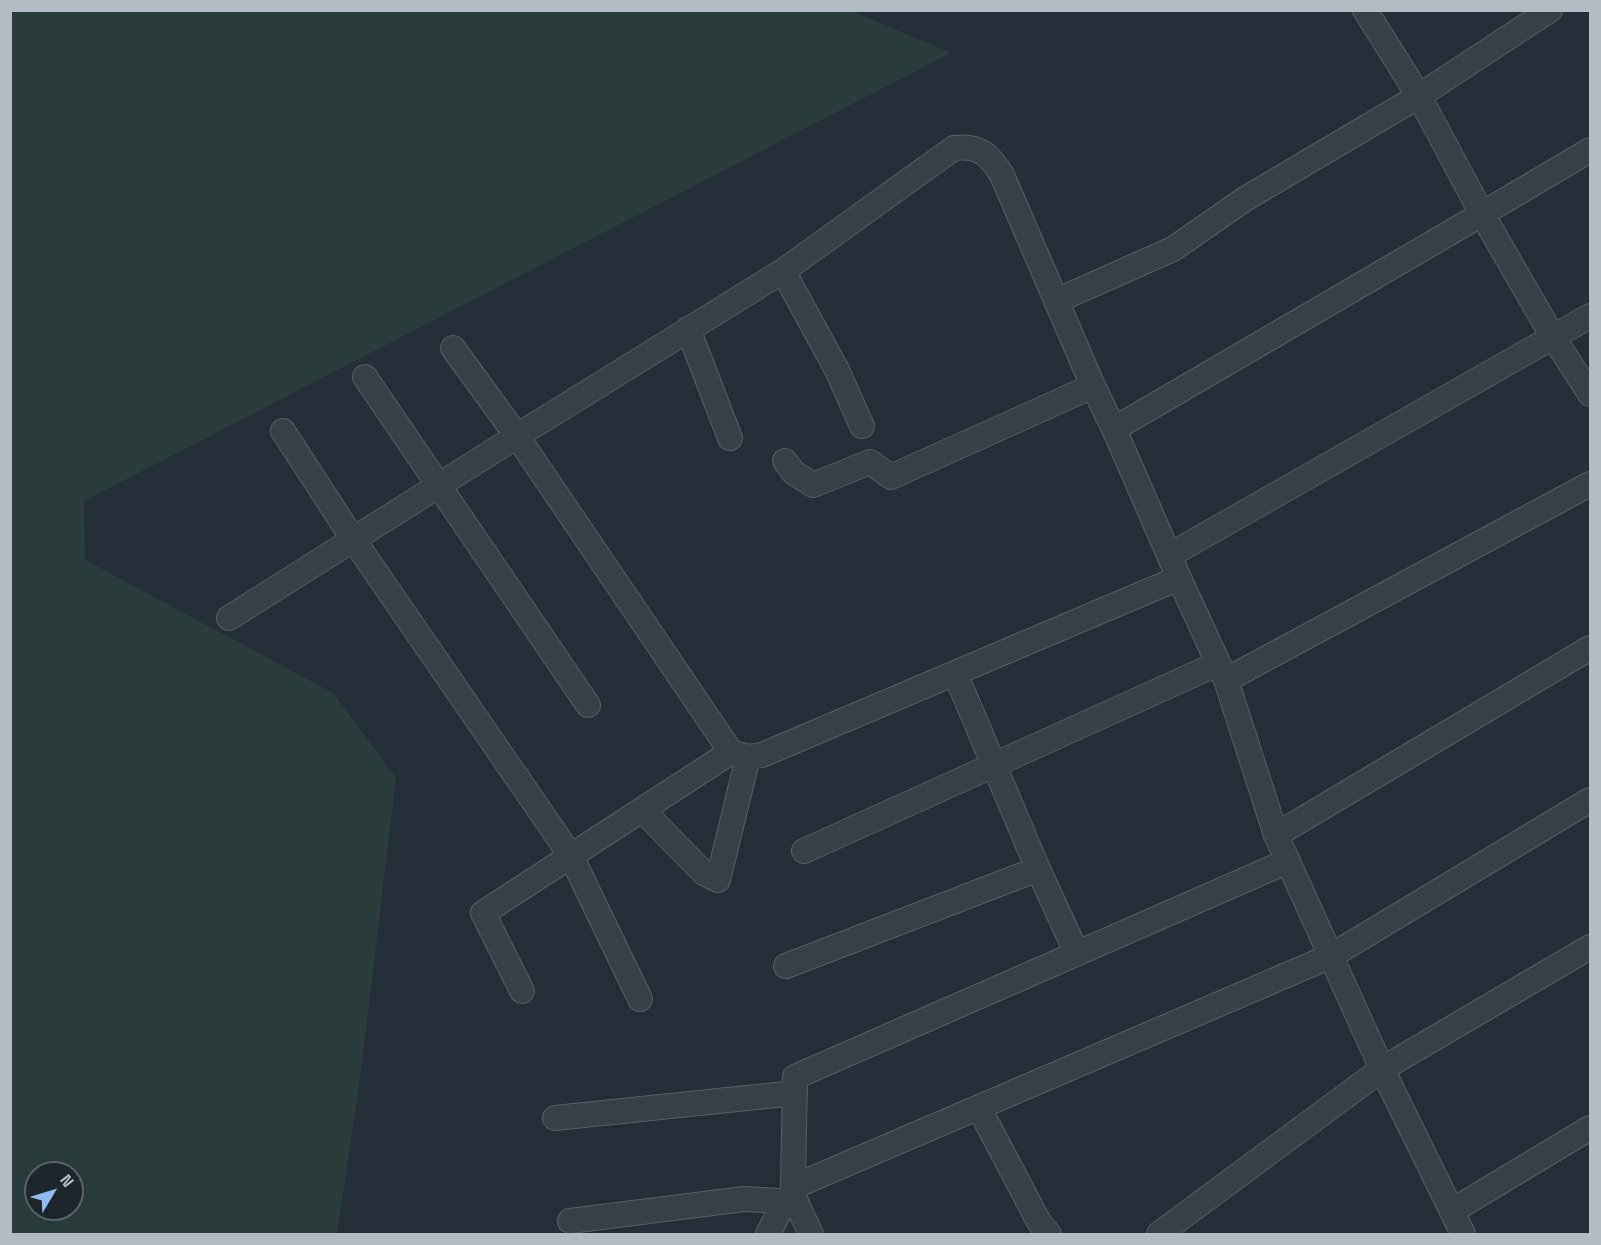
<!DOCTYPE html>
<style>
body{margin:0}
#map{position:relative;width:1601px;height:1245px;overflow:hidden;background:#242e38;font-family:"Space Grotesk",sans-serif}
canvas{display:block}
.frame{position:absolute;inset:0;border:12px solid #b3bbc4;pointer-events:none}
.north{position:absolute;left:24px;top:1161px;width:60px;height:60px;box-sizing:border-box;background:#1d252d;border:2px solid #596169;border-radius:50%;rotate:52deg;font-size:16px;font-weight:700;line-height:24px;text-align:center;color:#b3bbc4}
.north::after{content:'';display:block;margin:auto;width:21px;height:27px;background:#90bbec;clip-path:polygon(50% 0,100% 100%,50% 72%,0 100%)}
</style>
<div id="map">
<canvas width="1601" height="1245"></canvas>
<div class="frame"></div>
<div class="north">N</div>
</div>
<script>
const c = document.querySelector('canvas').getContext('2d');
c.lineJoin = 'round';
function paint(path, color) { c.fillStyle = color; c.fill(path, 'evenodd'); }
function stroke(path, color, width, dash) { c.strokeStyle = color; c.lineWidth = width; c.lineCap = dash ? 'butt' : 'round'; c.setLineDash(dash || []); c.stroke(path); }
paint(new Path2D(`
 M852,11L951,53L84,501L85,560L333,693L396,778L361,1071L337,1234H11V11ZM36,1173H72V1209H36Z`), '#293c3b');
const minor = new Path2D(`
 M1365,10L1419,96L1550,10
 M1590,150L1482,214L1553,337L1590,394
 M783,271L837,370L862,426
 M1056,301L1173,249L1245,199L1419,96L1482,214L1114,429L1179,578L1226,680L1276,835L1382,1069L1463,1234
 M688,329L730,438
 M453,348L517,436L731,752L748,757L762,755L1179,578
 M365,377L588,705
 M283,431L353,539L571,856L640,999
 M785,461L794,473L813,485L870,462L891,477L1093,386
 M1170,555L1590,316
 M229,618L517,436L783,271L954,148C979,145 989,154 1002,175L1093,386L1114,429
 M955,673L1038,869L1077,954
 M1226,680L1590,484
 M642,810L704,873L718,880L748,757
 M1276,835L1590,648
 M804,851L1217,664
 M1288,861L795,1077L793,1187L1331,956L1590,800
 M786,966L1038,869
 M522,991L483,913L731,752
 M979,1108L1039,1222L1049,1234
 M555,1118L795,1093
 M793,1187L796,1202L811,1234
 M1452,1211L1590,1128
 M570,1221L744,1199L796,1202
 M768,1234L785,1201
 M1159,1234L1382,1069L1590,947`);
stroke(minor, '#565e66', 26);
stroke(minor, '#384048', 24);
</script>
